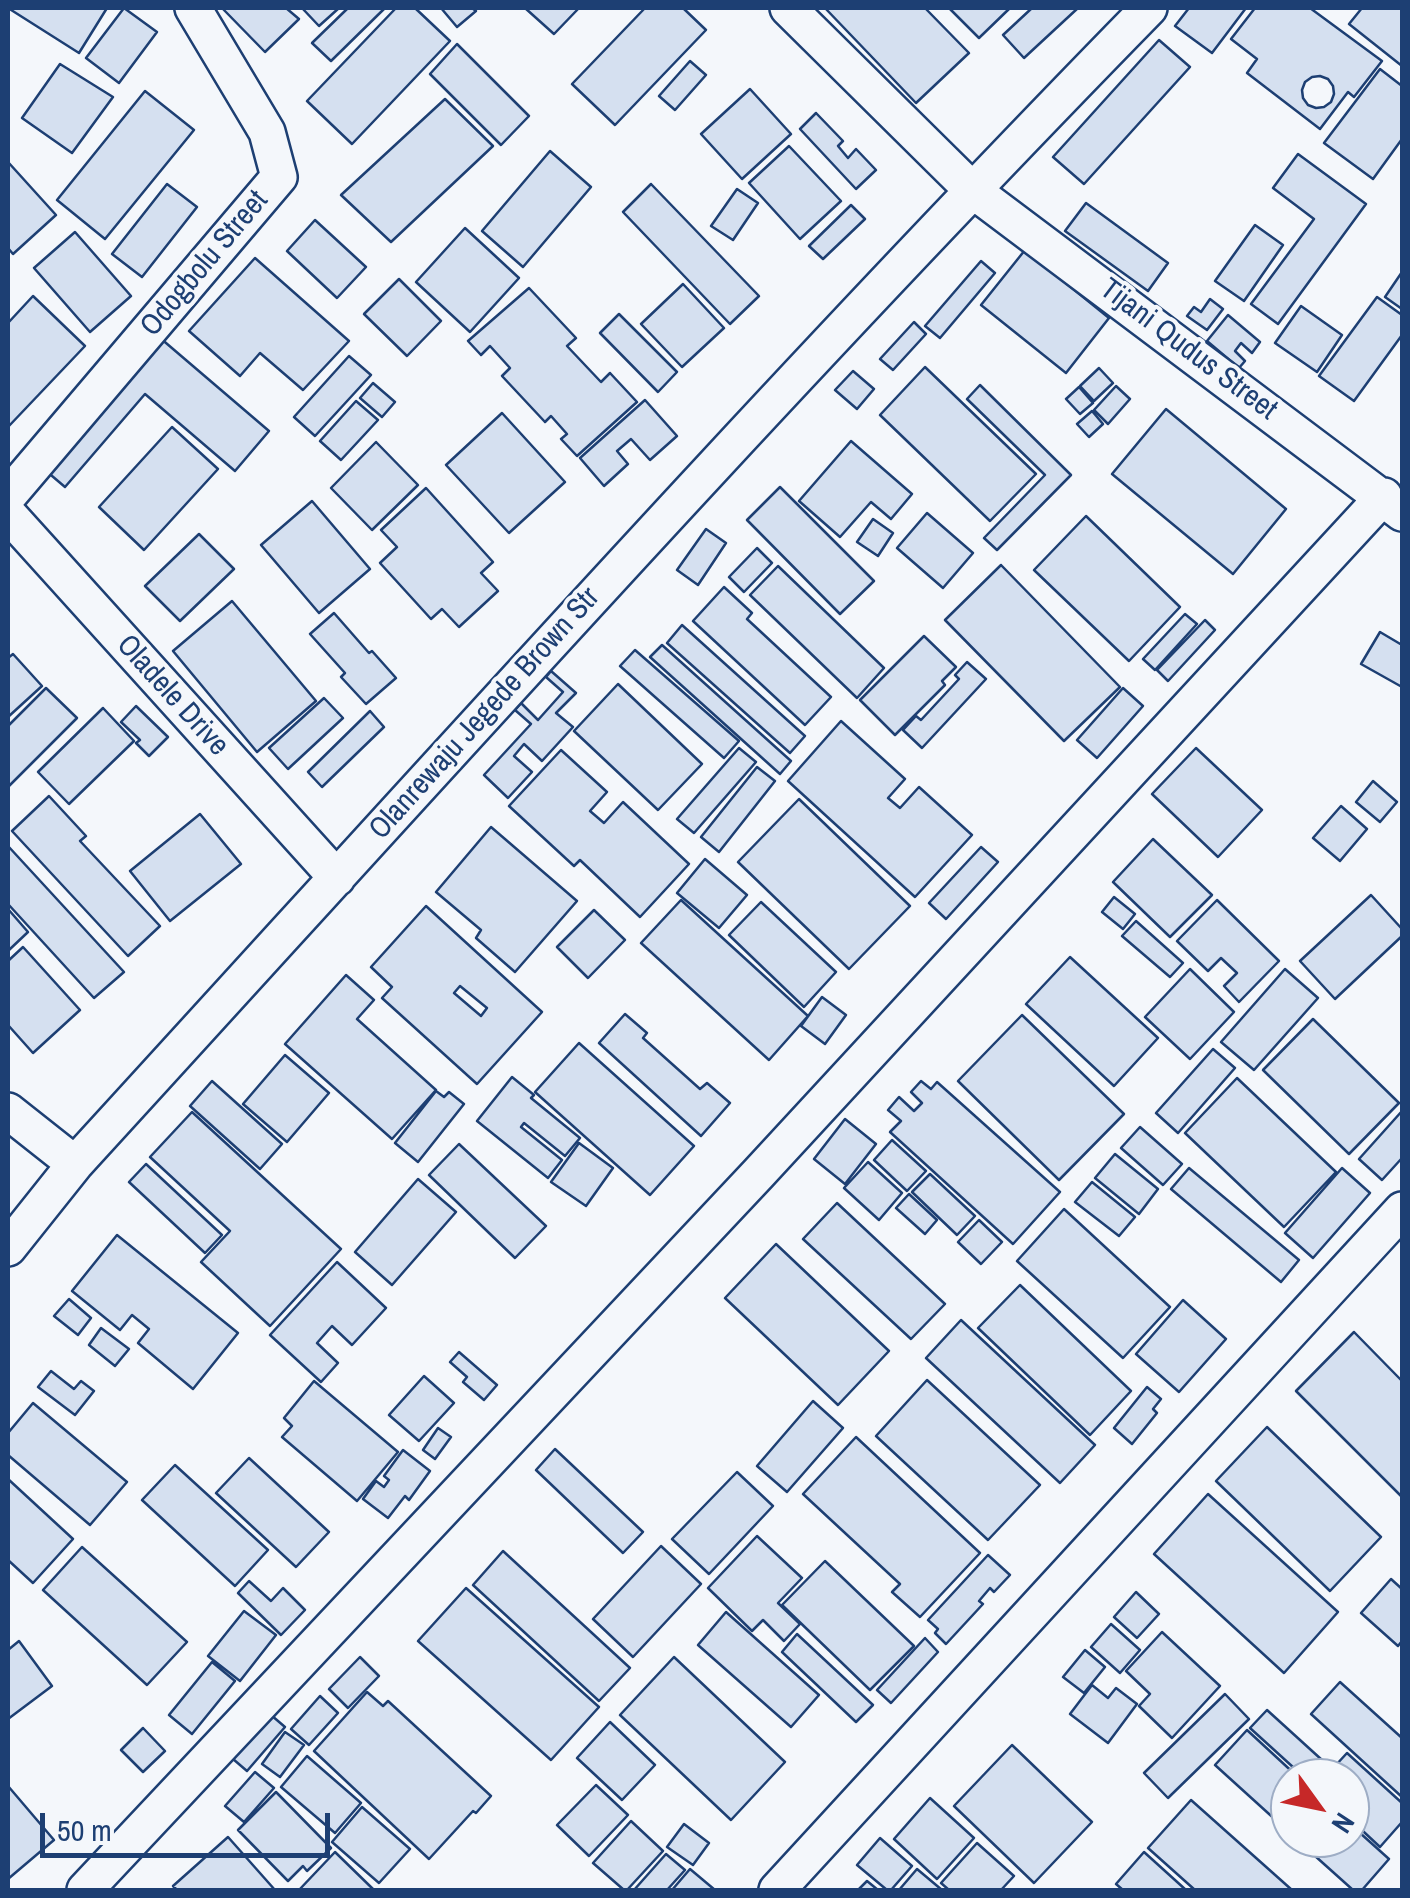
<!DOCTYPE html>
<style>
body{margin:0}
#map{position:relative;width:1410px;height:1898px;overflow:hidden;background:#f4f7fb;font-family:"Archivo Narrow",sans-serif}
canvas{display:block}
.frame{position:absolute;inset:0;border:10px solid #1d3f73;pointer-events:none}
.north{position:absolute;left:1270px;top:1758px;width:100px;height:100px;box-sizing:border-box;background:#f4f7fb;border:2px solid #9eadc5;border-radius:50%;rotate:123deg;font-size:28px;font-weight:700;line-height:40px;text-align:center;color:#1d3f73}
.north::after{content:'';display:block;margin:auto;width:35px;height:45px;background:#c62828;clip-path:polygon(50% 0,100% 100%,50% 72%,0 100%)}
.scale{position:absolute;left:40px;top:1813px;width:290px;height:45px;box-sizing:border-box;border:5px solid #1d3f73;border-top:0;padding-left:12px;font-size:30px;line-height:35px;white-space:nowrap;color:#1d3f73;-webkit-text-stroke:8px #f4f7fb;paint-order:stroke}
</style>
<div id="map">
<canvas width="1410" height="1898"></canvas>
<div class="frame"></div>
<div class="north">N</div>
<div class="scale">50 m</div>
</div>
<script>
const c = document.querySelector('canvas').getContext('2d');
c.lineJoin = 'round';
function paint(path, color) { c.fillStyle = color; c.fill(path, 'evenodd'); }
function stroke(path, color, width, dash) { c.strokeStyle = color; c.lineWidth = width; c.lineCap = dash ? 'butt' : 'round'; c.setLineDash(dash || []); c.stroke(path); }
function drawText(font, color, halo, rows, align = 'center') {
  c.font = font + ' "Archivo Narrow",sans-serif'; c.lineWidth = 8; c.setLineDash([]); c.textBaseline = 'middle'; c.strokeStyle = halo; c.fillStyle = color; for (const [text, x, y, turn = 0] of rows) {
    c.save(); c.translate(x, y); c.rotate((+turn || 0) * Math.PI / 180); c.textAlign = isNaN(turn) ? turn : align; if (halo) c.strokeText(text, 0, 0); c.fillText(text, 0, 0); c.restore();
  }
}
const building = new Path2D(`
 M8,8H107L79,53Z
 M124,8L157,32L119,83L86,58Z
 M222,8H286L299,19L265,52Z
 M302,8H339L319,26Z
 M348,8H385L331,61L312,43Z
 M396,8H415L450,41L352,144L307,101Z
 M441,8H472L476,11L457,27Z
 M525,8H579L554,34Z
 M645,8H683L706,30L615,125L572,84Z
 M825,8H925L969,53L916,103Z
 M949,8H1010L979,38Z
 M1032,8H1078L1024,58L1003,35Z
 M1189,8H1246L1212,53L1175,26Z
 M1255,8H1310L1382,61L1354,97L1348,92L1320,129L1247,73L1257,59L1231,39ZM1320,76L1328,79L1333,86L1334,94L1331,102L1324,107L1316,108L1308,105L1303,98L1302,90L1305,82L1312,77Z
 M1362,8H1402V66L1349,24Z
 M1159,40L1190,67L1084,184L1053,157Z
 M457,44L529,116L501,145L430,74Z
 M690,61L706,75L675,110L659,96Z
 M60,64L113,97L72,153L22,118Z
 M1380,69L1402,86V139L1373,179L1324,143Z
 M750,89L791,134L742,179L701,134Z
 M145,91L194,130L105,239L57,200Z
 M445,99L493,146L391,242L341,195Z
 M816,113L843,141L838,146L848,158L856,149L876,170L856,189L800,129Z
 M789,146L841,201L800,239L749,183Z
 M550,151L591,187L523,267L482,231Z
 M1298,154L1366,204L1278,324L1251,304L1314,219L1273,188Z
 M8,162L56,215L13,254L8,248Z
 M167,184L197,207L142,277L112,254Z
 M651,184L759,296L730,324L623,212Z
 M737,189L758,203L733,240L711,226Z
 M1086,203L1168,263L1148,291L1065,231Z
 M851,205L865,219L823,259L809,246Z
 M315,220L366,267L337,298L287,251Z
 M1255,225L1283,245L1244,301L1215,281Z
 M465,228L519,278L470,332L416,282Z
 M75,232L131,296L90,332L34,268Z
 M1025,250L1109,318L1066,373L981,305Z
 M255,258L349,341L303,390L260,353L240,376L189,331Z
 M981,261L995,273L940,338L925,326Z
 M1402,272V309L1385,297Z
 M399,279L441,321L407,356L364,314Z
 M683,284L724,328L682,367L641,324Z
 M529,288L576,338L567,346L601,382L610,373L637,402L577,456L561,439L567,434L551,416L545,422L502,376L510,368L490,346L481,355L468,341Z
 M33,296L85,346L8,427V323Z
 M1377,297L1402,315V335L1354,401L1319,376Z
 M1210,299L1223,309L1207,330L1187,316L1194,307L1201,312Z
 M1301,306L1342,335L1317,372L1275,343Z
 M619,314L677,372L658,392L600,333Z
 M1228,315L1260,342L1252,353L1241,343L1235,351L1245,361L1239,368L1207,341Z
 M914,322L926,334L893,370L880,359Z
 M159,337L269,431L235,471L145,394L65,487L45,470Z
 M349,356L371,375L315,436L294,417Z
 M925,367L1036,474L990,521L880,415Z
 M1099,368L1113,383L1094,401L1080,386Z
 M853,371L874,389L857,409L835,390Z
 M373,383L395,402L382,417L360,398Z
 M980,385L1071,475L997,550L984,538L1045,475L967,399Z
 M1116,386L1130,399L1108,424L1094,410Z
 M1079,387L1093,403L1080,414L1066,399Z
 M645,400L677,436L650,460L631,439L617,451L628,464L604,486L580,458Z
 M356,401L378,420L341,460L320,441Z
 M1166,409L1286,509L1233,574L1112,474Z
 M1092,411L1103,424L1089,437L1077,424Z
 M502,413L565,482L509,533L446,465Z
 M172,427L218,469L144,550L99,507Z
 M851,441L912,494L891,519L871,502L840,537L799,501Z
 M376,442L418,485L372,530L331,488Z
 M780,487L874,581L840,614L747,520Z
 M426,488L493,562L481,573L498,591L459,627L442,609L431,619L380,563L397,547L381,530Z
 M312,501L370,569L319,613L261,545Z
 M927,513L973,553L943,588L897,548Z
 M1086,516L1180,607L1129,661L1034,570Z
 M873,519L893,533L878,556L857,542Z
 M706,529L726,543L698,585L677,570Z
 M199,534L234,569L180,621L145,586Z
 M757,548L772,563L744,592L729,577Z
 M1001,565L1120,687L1064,741L945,620Z
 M778,566L884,668L857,698L750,595Z
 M724,587L752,613L747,619L831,697L805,725L693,621Z
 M232,601L316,701L257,752L173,651Z
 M334,613L369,653L372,651L396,678L366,704L341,677L345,673L310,634Z
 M1185,614L1197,624L1155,670L1143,659Z
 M1205,620L1215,630L1168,681L1157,670Z
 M682,625L805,736L790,753L667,643Z
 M1380,632L1402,645V687L1361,664Z
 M924,636L956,667L942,681L945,685L895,735L860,700Z
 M662,645L791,761L780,774L650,657Z
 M635,650L739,741L724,758L620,666Z
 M13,654L42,686L8,717V658Z
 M967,662L986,679L922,748L903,730L916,716L921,720L959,679L955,675Z
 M551,671L576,693L556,713L573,727L542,761L524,744L514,756L532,772L508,798L484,775L531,724L515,710L521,703L538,720L563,692L546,677Z
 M618,684L702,764L658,810L574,731Z
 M46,688L77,718L8,787V726Z
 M1123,688L1143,706L1097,758L1077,740Z
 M324,698L343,718L288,769L269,748Z
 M136,706L168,737L149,756L136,743L140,740L121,722Z
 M103,708L134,741L69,804L38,772Z
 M370,711L384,727L322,787L308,772Z
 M841,721L905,779L888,798L900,808L919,787L972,835L915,897L788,781Z
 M739,748L756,762L694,833L677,819Z
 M1196,748L1262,810L1218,857L1152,794Z
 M561,750L607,792L590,811L604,823L623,802L689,864L640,917L580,860L574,866L509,806Z
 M757,767L775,781L719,852L701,837Z
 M1373,781L1397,802L1380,822L1356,802Z
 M49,796L86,836L80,841L160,926L128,956L12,831Z
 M799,799L910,906L849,969L738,862Z
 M1341,806L1367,829L1340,861L1313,838Z
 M200,814L241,864L170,921L130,871Z
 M491,827L577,901L515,972L476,938L481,930L436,892Z
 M1153,839L1212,895L1170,937L1113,882Z
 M8,846L124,972L94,998L8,904Z
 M981,847L998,862L946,919L929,903Z
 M705,859L747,895L719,928L677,893Z
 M1371,895L1402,929V936L1335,999L1300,961Z
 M1114,897L1135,914L1123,929L1102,912Z
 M681,900L808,1016L769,1060L641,943Z
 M1217,900L1279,961L1239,1002L1224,986L1237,973L1221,958L1208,971L1177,941Z
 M761,902L836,972L804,1007L729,935Z
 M426,906L542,1012L477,1084L382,998L392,987L371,967ZM460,986L487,1008L481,1016L454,993Z
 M8,909L28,932L9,950L8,948Z
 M594,910L625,940L588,978L557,947Z
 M1136,921L1183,963L1170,977L1122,936Z
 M23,947L80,1010L33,1053L8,1025V961Z
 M1070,957L1158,1038L1114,1086L1026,1004Z
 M1190,969L1234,1012L1190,1059L1145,1017Z
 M1285,969L1318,998L1254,1070L1221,1042Z
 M346,975L374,1000L357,1019L436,1090L392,1139L285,1044Z
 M822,997L846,1015L825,1044L801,1026Z
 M625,1014L647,1033L643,1038L700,1089L707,1083L730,1103L701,1136L599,1043Z
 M1022,1015L1124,1114L1059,1180L958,1081Z
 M1313,1019L1399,1103L1349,1154L1263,1070Z
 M579,1043L694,1146L650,1195L535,1092Z
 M1213,1049L1235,1068L1178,1133L1156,1113Z
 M285,1055L329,1093L287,1142L243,1104Z
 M512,1077L534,1095L531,1098L580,1138L565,1156L524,1123L521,1127L562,1160L548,1178L477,1121Z
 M1237,1078L1336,1172L1284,1227L1185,1133Z
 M212,1081L282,1144L260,1169L190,1106Z
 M921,1081L931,1089L937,1082L1060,1192L1013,1244L890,1132L901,1121L888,1110L899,1097L914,1111L922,1103L911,1092Z
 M436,1091L444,1097L449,1092L464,1104L418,1162L395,1143Z
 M1402,1111V1158L1382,1180L1359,1159Z
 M192,1112L341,1249L270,1326L201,1262L230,1231L150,1157Z
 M845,1119L876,1144L845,1184L814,1159Z
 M1140,1127L1182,1164L1163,1185L1121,1148Z
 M892,1140L926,1171L907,1191L874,1160Z
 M579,1143L613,1168L586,1206L551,1182Z
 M459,1144L546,1226L515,1258L429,1175Z
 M1115,1154L1158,1189L1139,1214L1095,1178Z
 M868,1162L902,1193L879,1220L844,1188Z
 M146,1164L222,1235L205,1253L129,1182Z
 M1189,1168L1299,1260L1281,1282L1171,1189Z
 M1342,1168L1370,1193L1313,1258L1285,1233Z
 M930,1174L975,1216L957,1235L912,1192Z
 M418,1179L456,1212L392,1285L355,1252Z
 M1092,1182L1135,1217L1119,1236L1075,1202Z
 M909,1194L937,1220L925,1234L896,1208Z
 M837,1203L945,1304L911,1339L803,1239Z
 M1064,1209L1170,1307L1123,1358L1017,1261Z
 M979,1220L1002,1242L981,1264L958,1242Z
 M117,1235L238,1333L193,1389L138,1343L149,1329L132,1315L120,1330L72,1291Z
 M776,1244L889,1351L838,1405L725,1298Z
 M337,1262L386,1308L352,1345L332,1326L317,1343L338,1363L321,1382L270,1335Z
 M1020,1285L1131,1391L1090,1435L978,1328Z
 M69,1299L91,1318L78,1335L54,1316Z
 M1183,1300L1226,1339L1179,1392L1136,1354Z
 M961,1320L1095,1445L1060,1483L926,1358Z
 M101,1328L129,1349L115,1366L89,1345Z
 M1354,1332L1402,1381V1497L1296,1391Z
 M459,1352L497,1385L484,1400L463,1382L467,1377L450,1362Z
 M51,1371L74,1389L81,1381L94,1391L75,1415L38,1387Z
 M424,1376L454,1403L419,1441L389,1415Z
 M927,1380L1040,1485L988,1540L876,1436Z
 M314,1381L398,1452L357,1501L282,1437L292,1426L284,1418Z
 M1147,1387L1161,1399L1153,1409L1157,1413L1132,1444L1114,1428Z
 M813,1401L843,1428L787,1492L757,1466Z
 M33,1403L127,1482L90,1525L8,1455V1433Z
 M1267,1427L1381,1537L1330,1591L1216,1481Z
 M438,1428L451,1437L435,1459L423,1450Z
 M856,1437L980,1553L920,1617L892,1592L900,1584L803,1494Z
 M555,1449L643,1532L623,1553L536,1470Z
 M403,1450L430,1471L409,1500L405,1496L388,1518L363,1499L376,1481L384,1487L389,1480L384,1476Z
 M249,1458L329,1532L296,1567L216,1493Z
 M175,1465L268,1550L235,1586L142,1500Z
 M737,1472L773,1506L709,1574L672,1539Z
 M8,1479L73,1539L33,1583L8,1560Z
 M1208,1494L1338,1612L1284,1673L1154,1554Z
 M757,1536L802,1578L778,1603L800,1624L784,1641L763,1620L752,1631L708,1588Z
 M661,1546L701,1584L633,1657L593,1619Z
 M82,1547L187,1642L147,1685L43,1590Z
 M503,1551L630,1668L599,1701L473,1585Z
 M988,1555L1010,1575L994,1592L990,1588L979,1601L983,1604L946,1644L935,1633L938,1629L928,1620Z
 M825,1561L914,1646L870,1690L782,1605Z
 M1391,1579L1402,1589V1641L1398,1646L1361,1613Z
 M249,1581L271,1601L283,1588L305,1610L281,1635L238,1593Z
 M466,1588L599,1707L551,1760L418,1641Z
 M1136,1592L1159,1614L1137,1638L1114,1617Z
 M244,1611L276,1635L240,1681L208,1656Z
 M726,1612L819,1695L791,1727L698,1645Z
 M1111,1624L1140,1650L1120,1673L1091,1647Z
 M1162,1632L1220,1686L1172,1738L1139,1706L1150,1694L1126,1671Z
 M797,1634L873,1705L856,1722L782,1652Z
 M925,1638L938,1652L891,1703L877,1690Z
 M19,1641L52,1686L8,1719V1650Z
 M1085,1650L1105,1667L1084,1693L1063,1677Z
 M360,1657L379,1676L348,1708L329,1689Z
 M674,1657L785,1762L731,1820L620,1715Z
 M212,1662L235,1681L192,1734L169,1715Z
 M1340,1682L1402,1738V1797L1311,1714Z
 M1092,1685L1108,1698L1116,1688L1137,1704L1108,1743L1070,1714Z
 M367,1692L383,1706L388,1701L491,1796L476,1813L473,1811L429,1859L314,1751Z
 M1225,1694L1249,1719L1168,1798L1144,1773Z
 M320,1696L338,1713L309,1745L291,1729Z
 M264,1709L285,1727L247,1771L226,1753Z
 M1267,1710L1322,1760L1305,1778L1250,1728Z
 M610,1722L655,1765L622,1800L577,1758Z
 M143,1728L165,1751L143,1772L121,1750Z
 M1247,1730L1299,1778H1290V1833L1215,1765Z
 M285,1732L304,1745L280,1777L262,1764Z
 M1012,1745L1092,1822L1034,1883L954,1806Z
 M1347,1753L1402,1803V1822L1380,1847L1350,1819V1778H1324Z
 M307,1756L361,1803L335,1833L281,1787Z
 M255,1772L274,1788L244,1822L225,1806Z
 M596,1785L628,1815L589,1856L557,1825Z
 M8,1786L54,1840L8,1879Z
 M276,1792L331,1848L307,1871L303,1866L288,1881L238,1830Z
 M930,1798L974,1838L937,1879L894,1839Z
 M1191,1800L1292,1890H1195L1148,1848Z
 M362,1807L410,1849L379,1883L332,1842Z
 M631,1821L663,1851L627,1890H624L593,1863Z
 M684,1824L709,1843L693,1865L667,1847Z
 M1350,1824L1389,1859L1362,1890H1353L1295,1838H1350Z
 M228,1837L275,1890H177L173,1886Z
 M880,1838L912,1866L891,1890H887L857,1865Z
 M977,1843L1014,1876L1001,1890H949L941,1883Z
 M335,1852L374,1890H299Z
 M1144,1852L1186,1890H1123L1116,1884Z
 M666,1854L685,1870L667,1890H634Z
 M690,1869L715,1890H672Z
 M917,1869L942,1890H899Z
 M867,1881L878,1890H858Z`);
paint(building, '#d5e0f0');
stroke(building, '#1d3f73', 2.5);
const minor = new Path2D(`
 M788,8L971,189L1402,513
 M8,496L279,177L267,132L193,8
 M8,514L337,878
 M8,1111L75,1164
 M8,1248L75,1164C430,776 781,384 1149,8
 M85,1890L758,1174L1384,496
 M777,1890L1402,1210`);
stroke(minor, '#1d3f73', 40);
stroke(minor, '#f4f7fb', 35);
drawText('30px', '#1d3f73', '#f4f7fb', [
 ["Odogbolu Street",205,264,-50],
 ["Tijani Qudus Street",1188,350,37],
 ["Oladele Drive",172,696,48],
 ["Olanrewaju Jegede Brown Str",485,714,-48]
]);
</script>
